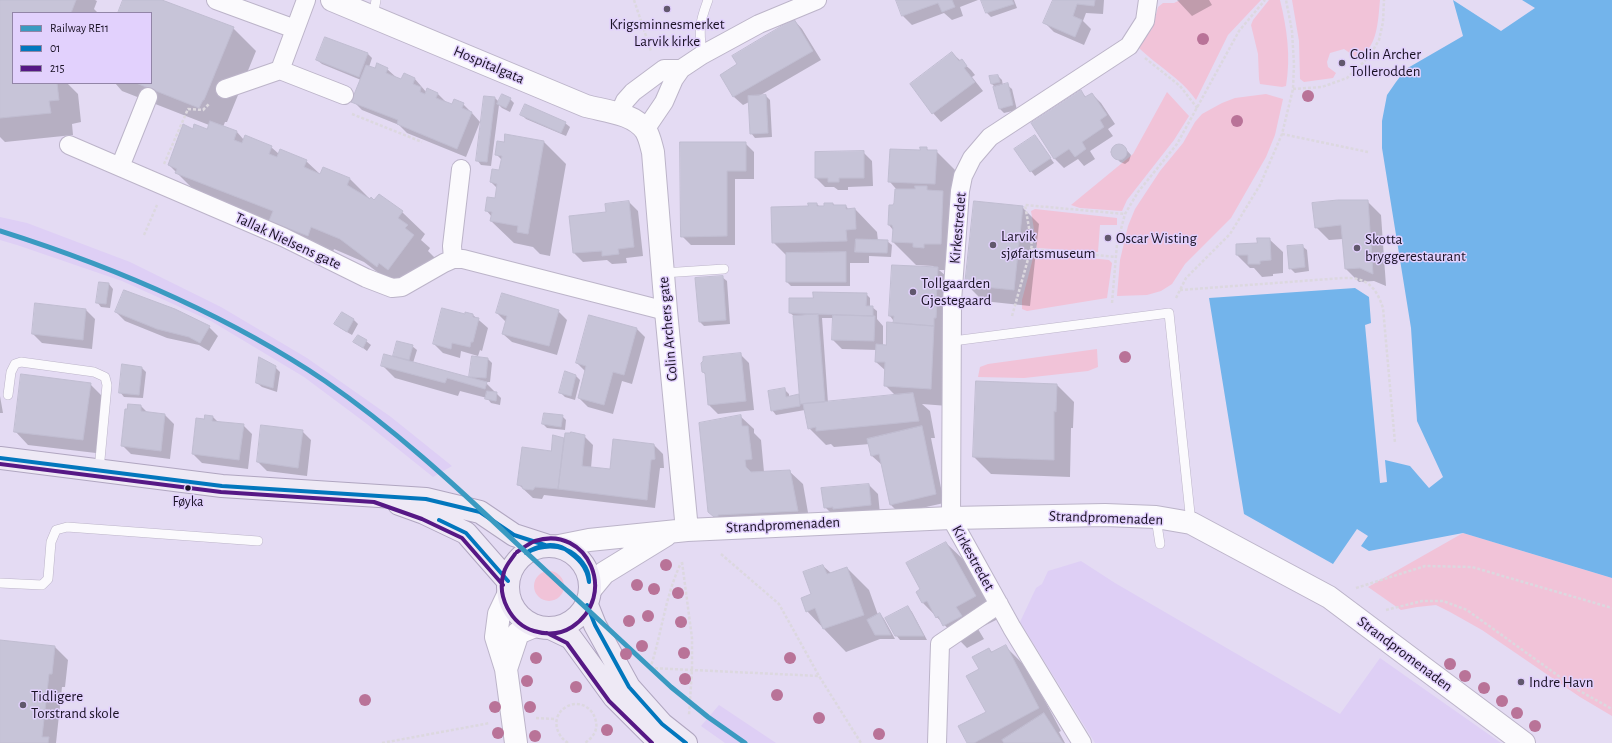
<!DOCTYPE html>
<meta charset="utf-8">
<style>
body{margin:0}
#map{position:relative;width:1612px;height:743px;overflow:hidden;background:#e4dbf3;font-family:"Alegreya Sans",sans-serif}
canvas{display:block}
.legend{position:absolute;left:12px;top:12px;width:140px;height:72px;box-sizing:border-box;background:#e2d1fd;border:1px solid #9285a7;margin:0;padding:5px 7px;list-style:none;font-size:12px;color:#1a1225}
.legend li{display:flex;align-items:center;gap:8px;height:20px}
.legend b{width:20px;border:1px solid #9285a7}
</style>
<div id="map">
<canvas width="1612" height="743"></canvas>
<ul class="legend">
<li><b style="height:5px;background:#3a9ac1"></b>Railway RE11</li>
<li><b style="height:5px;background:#0277bd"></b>01</li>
<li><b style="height:5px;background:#561885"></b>215</li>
</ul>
</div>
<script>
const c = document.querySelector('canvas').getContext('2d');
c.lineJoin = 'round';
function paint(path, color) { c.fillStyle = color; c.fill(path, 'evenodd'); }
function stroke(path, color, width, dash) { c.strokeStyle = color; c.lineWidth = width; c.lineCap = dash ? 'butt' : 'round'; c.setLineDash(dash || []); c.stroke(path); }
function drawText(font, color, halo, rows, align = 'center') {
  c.font = font + ' "Alegreya Sans",sans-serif'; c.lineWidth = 3; c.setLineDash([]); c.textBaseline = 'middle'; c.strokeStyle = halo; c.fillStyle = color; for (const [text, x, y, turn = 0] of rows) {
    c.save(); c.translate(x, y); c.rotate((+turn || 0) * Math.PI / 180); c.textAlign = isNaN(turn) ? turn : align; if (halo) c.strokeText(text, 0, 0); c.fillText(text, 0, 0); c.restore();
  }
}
paint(new Path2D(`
 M0,217L27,223L130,262L221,307L307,358L391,417L452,466L433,477L367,424L304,377L211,321L122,281L17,245L0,240Z
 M1081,561L1115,583L1340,714L1380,658L1501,743H1095L1020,622L1036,588L1042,584L1048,571Z
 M719,705L776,743H725L701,726Z`), '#decff5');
paint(new Path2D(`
 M1180,0H1261L1228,35L1196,100C1181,78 1157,66 1138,47L1152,29L1158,7L1163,3H1174Z
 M1269,0H1280C1287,29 1291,56 1286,86L1282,87L1260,84L1259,79L1258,54L1251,25L1253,20Z
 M1292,0H1380C1378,20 1378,49 1357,58L1344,49L1330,53L1327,62L1328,67L1336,73L1333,78L1304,82L1300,79L1299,41Z
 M1167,92L1189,116L1174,140L1127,200L1122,211L1080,208L1071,205L1133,154Z
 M1266,94L1283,99L1275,135L1266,157L1231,218L1185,264L1172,284L1161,291L1147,295L1117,296L1120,260L1128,226L1135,209L1160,171L1183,143L1195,122L1202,114L1222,103L1235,98Z
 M1035,209L1117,218V225H1100L1098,252L1037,248L1031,211Z
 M1040,253L1109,260L1112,263L1107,298L1027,311L1022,309V300L1033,258Z
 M1097,349L1098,367L1088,371L1024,378L978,377L980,367L988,364Z
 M1463,533L1612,578V716L1580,697L1482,630L1450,612L1436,605L1417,607L1401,610L1368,587Z
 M534 586a15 15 0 1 1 30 0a15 15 0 1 1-30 0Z`), '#f1c3d8');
paint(new Path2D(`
 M1453,0L1501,31L1535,8L1522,0H1612V578L1463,533L1369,551L1361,546L1368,536L1357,529L1333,564L1244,514L1209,298L1355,288L1369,297L1371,323L1365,325L1380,483L1387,482L1385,460L1410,466L1429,488L1443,477L1417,421L1411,328L1382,148V121L1387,95L1396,82L1406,69L1463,36Z`), '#73b4eb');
paint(new Path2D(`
 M0,0H95L97,1L94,9L98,13H13V83H67L78,94L81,122L72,124L73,135L5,142L0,137Z
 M125,0H161L233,28L256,51L227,122H225L223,127L237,132L244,140L271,147L279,154L306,161L321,175L350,179L370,199L402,212L425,234L421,240L430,248L428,251L436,259L400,289L364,262L334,249L331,258L199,195L169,165L193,131H207L209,125L122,91L115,83H151V13H119Z
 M897,0H978L960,7L963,16L952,20L944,13L912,25L903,16Z
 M982,0H1014L1017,8L991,17L987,13Z
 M1055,0H1104L1103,14L1086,13L1083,21L1091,29L1084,45L1054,32L1045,23Z
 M1177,0H1209L1212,5L1192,16Z
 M794,20L802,29L821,60L759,96H766L770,100L772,137L755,138L751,133L749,102L743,105L734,97L721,75L738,64Z
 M952,53L971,70L975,75L972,77L983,91L941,122L933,113Z
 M368,54L372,58L369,67L375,70L387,69L397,78L402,80L415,79L427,93H437L446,102L452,105L463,104L472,113L480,122L466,157L407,133L399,125L362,110L353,101L361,80L322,64L317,60Z
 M998,76L1002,80L1003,86L1007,85L1012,89L1017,110L1004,113L1000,109L996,88L991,83Z
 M1081,92L1087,98L1092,94L1101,103L1115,124L1108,129L1113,136L1090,151L1095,159L1084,166L1078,159L1064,168L1055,159L1032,123Z
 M495,98L499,102L510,99L514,103L510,112L502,108L499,105L491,166L481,165L477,160Z
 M522,115L565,123L570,127L566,136L526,119Z
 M1035,136L1054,163L1035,176L1031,171Z
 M544,142L566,164L550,256L540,254L533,247L514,243L491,221L492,217L486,210L495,200L497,188L491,182L500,171L502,160L496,154Z
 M745,143L754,152V179H735V245H691L682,236Z
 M1118,145L1123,146L1131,155L1129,161L1125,164L1120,162L1112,153L1113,147Z
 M926,148L929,151H936L959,174L947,270H939L947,277L943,336L951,344L948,406L922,404L930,411L935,438H931L944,503L899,513L890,504L882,465L872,456L870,444L834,447L831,444L826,445L809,428L805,410L776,415L772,410L784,389L789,394V397L800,395L794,316L790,313L814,299L866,294L870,298V307H872L877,311V319L883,326V345L887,346L896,324L890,316L935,268L933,266L916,265L893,242V230L889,225V206H893L895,203L897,190L890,182ZM822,318H834L833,340L842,349L877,350L876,362L886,371L885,385L896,396L828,403Z
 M863,152L872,161L873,186L848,187V190H838L834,187H825L816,178Z
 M1367,201L1381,215L1386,286L1374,281L1359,282L1346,269L1343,239L1329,240L1316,227Z
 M629,202L638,211L643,256L626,258L627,263L612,264L607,260L583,262L574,253L607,213Z
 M817,204L820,207H825L833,204L836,206H846L849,210L855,209L877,232L878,241H887L892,245L891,257L869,256V263H850V286H791L787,282V256L773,242L809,207Z
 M1022,207L1039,224L1030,306L983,301L966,284Z
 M1269,239L1283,252V273L1273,274V276L1262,277L1254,268H1250L1237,255V245L1258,244Z
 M1302,246L1307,250L1309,271L1295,273L1290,268Z
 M722,277L727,281L730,324L704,326L700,322Z
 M100,283L109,284L113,289L110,308L101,307L97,302Z
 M36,304L86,310L95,319L92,349L42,343L33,334Z
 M558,311L567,320L557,355L512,342L503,334L506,322L497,313Z
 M116,312L209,327L218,336L209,351L199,345L167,338L125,321Z
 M342,313L354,320L358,324L352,335L340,328L336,324Z
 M473,315L488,328L482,351L480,350L478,356L461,351L460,358L443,353L434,344Z
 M636,328L645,337L632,384L622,381L613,414L588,407L579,398L586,372L577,363Z
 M366,341L371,345L367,351L355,342Z
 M412,346L417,350L413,363L473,379L470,376L488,359L492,363L490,382H485L501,398L500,405L491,403L487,398L460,391L458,396L395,378L382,365L398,359L395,355Z
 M740,354L749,363L754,410L718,414L709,405L706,375L703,372Z
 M141,367L146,372L143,398L124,397L120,392Z
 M275,367L280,372L277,392L262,387L257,383Z
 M576,376L580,380L575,400L565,397L560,392Z
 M90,384L103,397L96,453L28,445L15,431Z
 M1057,385L1074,402L1073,428H1071L1070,477L991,474L974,457Z
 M0,396L3,413H0Z
 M141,406L147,412L165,415L174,424L170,459L131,454L122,445Z
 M562,416L566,420L565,430L547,428L543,424Z
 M740,416L754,429V433L761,440L764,472L789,471L803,484L810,524L722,525L709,512Z
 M213,417L218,422L243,425L252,434L248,469L202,463L193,454L205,420Z
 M302,431L311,440L307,476L267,471L258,462Z
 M584,436L593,445L591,468L611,471L654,445L663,454L664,468H660L655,508L544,495L542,499L533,498L519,485L552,452L554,437L565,439Z
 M869,485L878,494L880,514L834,516L825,507Z
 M946,543L969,565L998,619L978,629L984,639L967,648L923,603L918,592L922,590Z
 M823,566L831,573L847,568L869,590L878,615L880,614L884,619L895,639H880L846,652L824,629L807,611Z
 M908,607L912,612L927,640H900L896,635Z
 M0,641L55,647L68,660L65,687H62L56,743H0Z
 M1005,646L1028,669L1061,731L1059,732L1065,743H968L987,712L980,670L989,649L993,653Z`), '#0003');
const building = new Path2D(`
 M0,0H76L71,13H13V83H57L59,100L49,101L51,113L0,118Z
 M123,0H162L234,27L204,100H203L199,108L136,83H151V13H118Z
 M896,0H952L955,7L942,12L938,3L902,16Z
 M981,0H1012L1014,4L986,13Z
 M1053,0H1095L1094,6L1077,4L1073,16L1082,20L1075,37L1043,23Z
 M794,19L813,51L733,97L720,75L737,64L732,56Z
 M325,37L368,53L359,77L316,60Z
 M952,52L959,61L962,59L967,66L964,68L975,82L932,114L910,84Z
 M377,63L388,68L386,73L401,79L404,73L415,78L413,84L421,87L420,92L425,94L427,88L438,93L436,98L452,104L454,99L464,103L462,108L472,112L457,149L397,124L398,120L351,102L366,65L375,68Z
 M998,75L1000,82L991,84L989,76Z
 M1008,83L1013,105L999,109L993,87Z
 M1081,90L1085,97L1092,93L1107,115L1100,120L1104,127L1082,142L1086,149L1075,157L1069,149L1054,159L1031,123Z
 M502,94L511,98L506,108L497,104Z
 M766,95L768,133L750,134L748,96Z
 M484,96L495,97L487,162L476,161Z
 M525,104L566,122L561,133L520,115Z
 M210,121L237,131L234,140L242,143L245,135L272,146L269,154L277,157L280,149L307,160L304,167L320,174L323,167L350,178L347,185L370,199L371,197L374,200L379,194L403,211L398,218L408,225L405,228L414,235L388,270L379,263L377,267L340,239L311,227L308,236L269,221L273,211L175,173L177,169L168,165L183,124L193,129L194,124L207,129Z
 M505,134L544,141L528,234L517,232L518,226L490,221L492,212L485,211L487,197L495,198L497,184L490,182L492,169L499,170L502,156L495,155L497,141L504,142Z
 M1035,135L1051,158L1030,172L1014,149Z
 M680,142H746V171H727V236L681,237Z
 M1111 152a8 8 0 1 1 16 0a8 8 0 1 1-16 0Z
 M920,147H927V150H937L935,184L888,182L890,149L920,150Z
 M864,151V178H839V182H828V178H815V152Z
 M915,186H927V190L943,191L941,244H924V248L913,247V243L892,242L893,228L892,225H888L889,205H893L894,203L895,189H915Z
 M1338,200H1368L1373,274L1360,268L1345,269L1341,225L1315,228L1312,203Z
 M629,201L634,247L618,249L619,254L602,256V251L573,253L569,216L606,212L605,204Z
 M974,201L1023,206L1014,290L965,285Z
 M808,203H817V206H824V203H833V205H846V209L855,208L856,229L846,230L847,241L772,243L771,207L808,206Z
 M1257,238H1270L1271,260L1260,261V264H1248V255H1236V244L1257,243Z
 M856,239L888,240L887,253L855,252Z
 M1303,245L1305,267L1289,269L1287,246Z
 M846,252V282H786V253Z
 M892,265L938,267L936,302H937L936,318H934V326L893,323L894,316H889Z
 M723,276L726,320L699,322L695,278Z
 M99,282L109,283L106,304L96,303Z
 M124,290L175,309L210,326L200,343L189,337L157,329L115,312Z
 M813,292L867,293L866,306H873V316L789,313V298H813Z
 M502,293L559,310L549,346L502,334L507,316L496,313Z
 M35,303L86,309L83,340L32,334Z
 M442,308L465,314V312L473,314V317L479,318L473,342H471L470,347L452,343L451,349L433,344Z
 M342,312L354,319L347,332L334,324Z
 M818,314L825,402L800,404L793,316Z
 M589,315L637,328L624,375L613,372L604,405L578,398L586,366L576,363Z
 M833,315L875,316L874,341L832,340Z
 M887,322L934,326L931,389L884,386L885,362H875L876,344L886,345Z
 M358,335L367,340L363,348L353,342Z
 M397,341L413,345L409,360L393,356Z
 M741,353L746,401L708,405L705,373L702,372L701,363L703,361V357Z
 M384,354L487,382L485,389L447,378L445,383L381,366Z
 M472,356L488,358L486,378L469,377Z
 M259,357L276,366L273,388L256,383Z
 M122,364L142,367L139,395L119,393Z
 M565,371L576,375L571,396L559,393Z
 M21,374L91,383L83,440L14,432Z
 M976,381L1057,384L1056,412L1054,411V460L973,457Z
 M785,388L786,397L799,394L800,406L771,411L768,391Z
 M487,391L497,392L496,401L485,399Z
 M913,393L919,421L816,431V427L808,429L803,404Z
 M128,404L141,405V411L165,414L161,451L121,446L125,409H127Z
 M544,413L563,415L561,427L542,424Z
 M205,415L213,416L212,421L244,424L239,460L192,454L196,418L204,419Z
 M741,415L742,426H748L752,459L745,460L746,467L751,472L790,470L798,511L718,515V517H714L708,512L699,423Z
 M261,425L303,430L298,468L257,462Z
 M922,426L936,494L890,505L879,454L871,456L867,439Z
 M571,432L585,435L582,466L610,469L613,439L654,444L655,459L651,460L647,500L558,489L565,433H570Z
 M553,435L564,438L558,489L535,487L533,490L523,489L522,486L517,485L522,447L551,451Z
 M869,484L871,505L833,509V507L824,508L821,488Z
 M946,542L976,596L956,607L962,616L943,626L938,616L936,618L927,601L922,603L916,592L920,589L906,563Z
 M823,565L827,574L847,567L864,615L823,629L815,608L806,612L801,598L811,594L803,572Z
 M908,606L924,636H895L885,618Z
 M880,613L891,635H875L867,620Z
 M0,640L55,646L52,674H49L42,737H49L48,743H0Z
 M1006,645L1039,708L974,743H967L958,726L986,712L966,676L979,669L972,657L989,648L991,652Z
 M1044,713L1063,743H1004L1002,740Z`);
paint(building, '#c7c4d8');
stroke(building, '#c0bdd1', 1);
const lane = new Path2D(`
 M373,17L376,0
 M702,55C699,30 699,24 708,0
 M663,273L724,269
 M953,341L1169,313L1191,523
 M8,395L11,372L15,364L21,362L94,372L105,377L107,385L99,470
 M1156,518L1160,544
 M0,583L42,585L48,579L51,542L56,530L67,527L258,541`);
const street = new Path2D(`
 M216,0L295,29
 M306,0L280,70L344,95
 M225,89L280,70
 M619,114L625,101L633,92L664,69H681L702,55L759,24L817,0
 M645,130L664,102L674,79L681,69
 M69,145L283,237L366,278L392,288L402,287L444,263L453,259H463L666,311
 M120,167L148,97
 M453,259L452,246L461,169
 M937,743L940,644L999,604
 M1082,743L1012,628L951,518L952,301L960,191L963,176L972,158L990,137L1129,46L1145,21L1148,0`);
const secondary = new Path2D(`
 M332,0L586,106C605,111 634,113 646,131C650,138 651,145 653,152L666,311L687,530
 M559,546L589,540L687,530L951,518L1105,515L1156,517L1191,523L1329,597L1524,743
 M590,590L604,573L666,535
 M508,595L499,614L496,637L506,669L516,743
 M506,669L518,633L535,626`);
const primary = new Path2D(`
 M0,458L222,486L426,499L480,512L514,535L545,545
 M399,504L424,513L466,533L508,581
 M508 587a41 41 0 1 1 82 0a41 41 0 1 1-82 0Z
 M587,605L595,625L629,687L662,724L686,743
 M550,628L571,638L614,697L660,743`);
stroke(lane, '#bcb4c9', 10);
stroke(street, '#bcb4c9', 20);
stroke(secondary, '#bcb4c9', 24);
stroke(primary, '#b0a6c0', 24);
stroke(new Path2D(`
 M634,0L651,51
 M1145,58L1180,86L1198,109
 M1293,89L1322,87L1347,78L1369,57L1379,40L1383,22L1384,0
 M352,114L422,142
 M1282,134L1368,152
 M164,164L188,109L203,110L210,103
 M144,235L157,205
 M1031,249L1116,257
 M1180,290L1343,278C1367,277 1376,287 1383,308L1395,443
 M1176,298L1186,278L1230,234L1260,185L1282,134L1293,89L1294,64L1292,31L1286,0
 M1112,303L1117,244L1125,214L1138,192L1177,144L1239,31L1265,0
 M1012,316L1032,245L1025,205L1125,214
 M721,554L779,604L819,676
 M682,562L692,638V670L689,715
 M1356,588L1425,566L1472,567L1612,608
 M1386,610L1422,601H1443L1467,610L1578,690L1612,709
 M650,668L819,676L861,743
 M650,669C662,633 665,596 681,563
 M536,718L556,719
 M382,743L490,723
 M568,743C555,735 551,716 566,707C579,699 594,708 596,722C598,731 592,738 585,743`), '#dcd8df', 2.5, [3, 2]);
stroke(lane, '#fbfafd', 9);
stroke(street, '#fbfafd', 18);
stroke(secondary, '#fbfafd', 22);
stroke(primary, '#eee9f5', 22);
stroke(new Path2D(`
 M0,458L222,486L426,499L480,512L514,535L545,545
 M439,520L466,533L508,581
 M565,549C578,554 590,568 589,582
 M565,549C578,558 587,566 589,582
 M526,553C537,545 553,542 565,549
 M526,553C539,546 551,544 565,549
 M587,605L595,625L629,687L662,724L686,743`), '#0277bd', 4);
stroke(new Path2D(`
 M0,464L221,492L374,502L422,519L462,538L503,585
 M515,554C511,560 506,565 504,572C496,596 511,624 534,631C547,635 561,634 572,627C619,596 588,524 535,541C528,544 523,548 517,552
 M547,633L567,643L609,701L652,743`), '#561885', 4);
stroke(new Path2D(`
 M0,231C114,267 225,314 325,381C393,428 454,484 514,541C566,590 619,638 671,687L708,717L745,743`), '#3a9ac1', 5);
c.fillStyle = '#b97398';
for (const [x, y] of [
 [1203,39],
 [1308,96],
 [1237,121],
 [1125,357],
 [666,565],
 [637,585],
 [654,589],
 [678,593],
 [648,616],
 [629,621],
 [681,622],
 [642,646],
 [684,653],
 [626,654],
 [536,658],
 [790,658],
 [1450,664],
 [1465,676],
 [685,679],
 [527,681],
 [576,687],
 [1484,688],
 [777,695],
 [365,700],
 [1502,701],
 [495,707],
 [530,707],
 [1517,713],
 [819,718],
 [1535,726],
 [607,730],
 [498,733],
 [879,734],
 [535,736]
]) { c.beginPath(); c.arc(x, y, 6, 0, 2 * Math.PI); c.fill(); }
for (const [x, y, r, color] of [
 [667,9,4,"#61586d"],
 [1342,63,4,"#61586d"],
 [1108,238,4,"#61586d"],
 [993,245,4,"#61586d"],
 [1357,248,4,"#61586d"],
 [913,292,4,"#61586d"],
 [188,488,3.5,"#1a1225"],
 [1521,682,4,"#61586d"],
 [23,705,4,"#61586d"]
]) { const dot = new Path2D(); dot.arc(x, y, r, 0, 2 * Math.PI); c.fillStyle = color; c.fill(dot); stroke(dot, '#e2d1fd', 1.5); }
drawText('14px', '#1a1225', '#e2d1fd', [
 ["Føyka",188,502]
]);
drawText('15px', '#1a1225', '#e2d1fd', [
 ["Krigsminnesmerket",667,24,"center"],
 ["Larvik kirke",667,41,"center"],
 ["Colin Archer",1350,54],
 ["Tollerodden",1350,71],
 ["Larvik",1001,236],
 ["sjøfartsmuseum",1001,253],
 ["Oscar Wisting",1116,238],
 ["Skotta",1365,239],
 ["bryggerestaurant",1365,256],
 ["Tollgaarden",921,283],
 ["Gjestegaard",921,300],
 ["Indre Havn",1529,682],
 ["Tidligere",31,696],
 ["Torstrand skole",31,713]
], 'left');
drawText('15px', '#1a1225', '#e2d1fd', [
 ["Hospitalgata",489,65,23],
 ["Kirkestredet",958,228,-85],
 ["Tallak Nielsens gate",288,241,25],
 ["Colin Archers gate",668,329,-95],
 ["Strandpromenaden",1106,518,2],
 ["Strandpromenaden",783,525,-3],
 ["Kirkestredet",973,558,61],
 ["Strandpromenaden",1405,654,37]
]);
</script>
